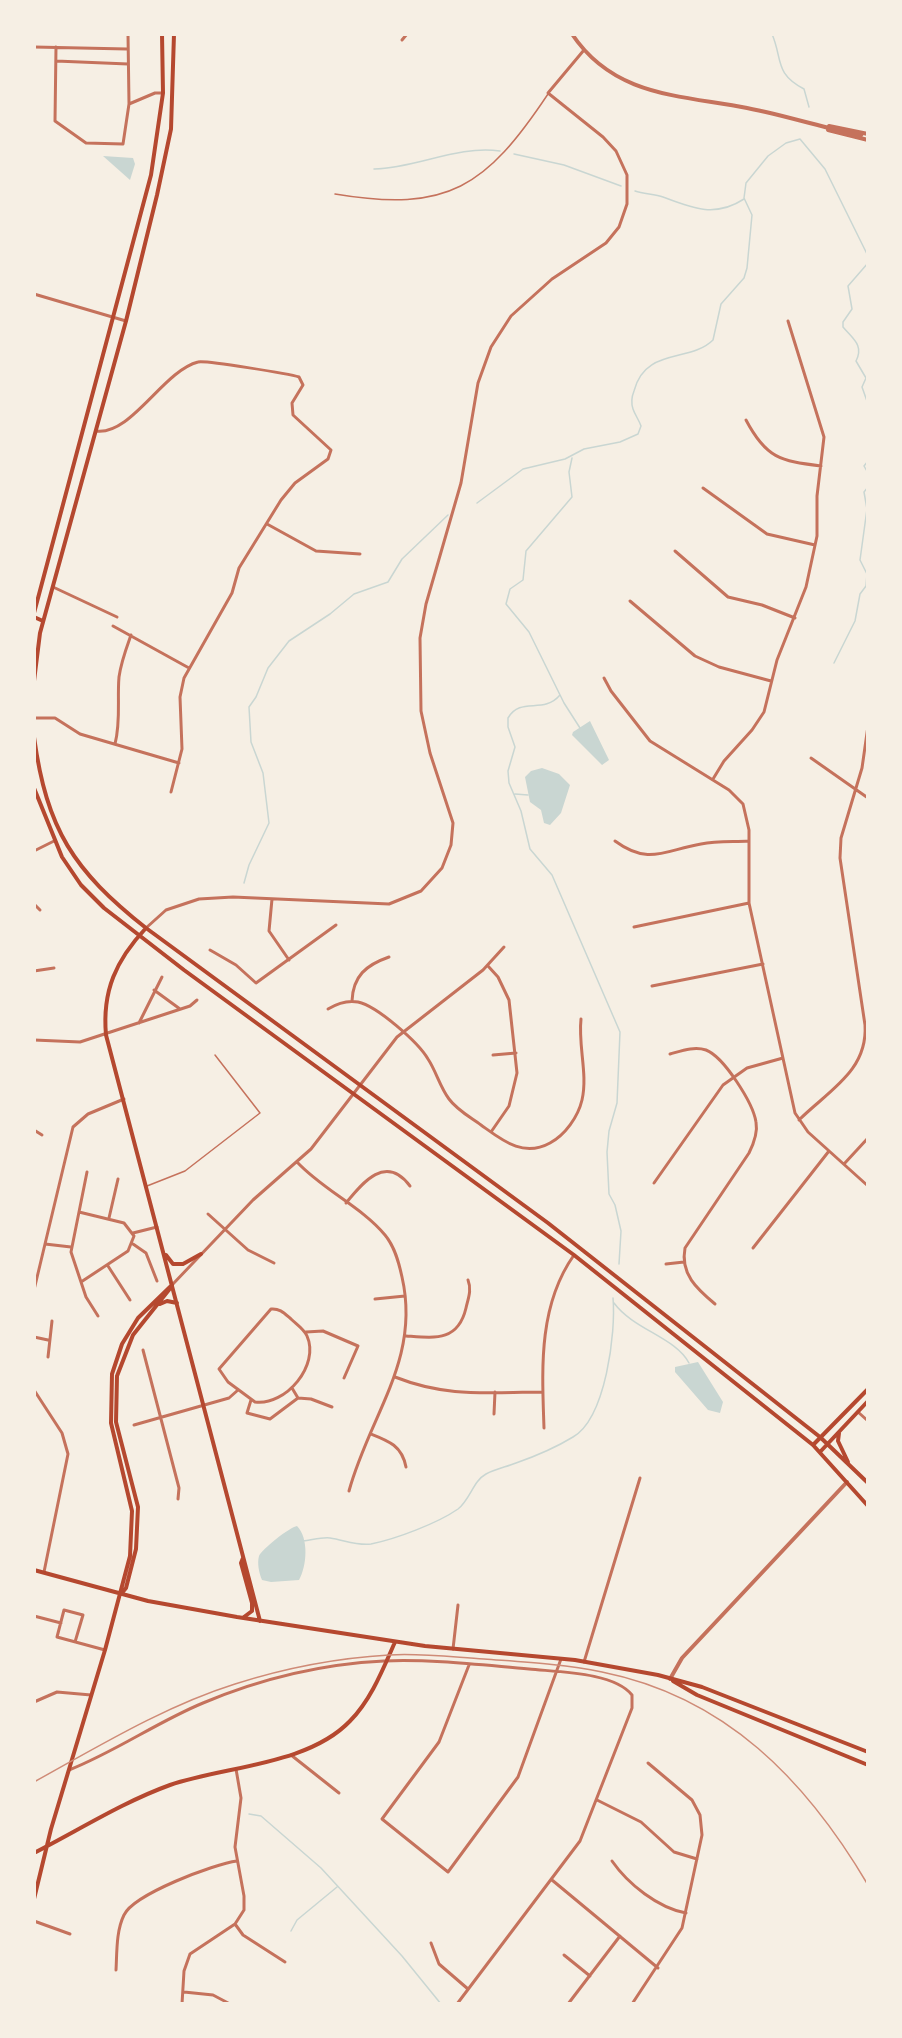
<!DOCTYPE html>
<style>
body{margin:0}
#map{position:relative;width:902px;height:2038px;overflow:hidden;background:#f6efe4;font-family:Montserrat,sans-serif}
canvas{display:block}
.frame{position:absolute;inset:0;border:36px solid #f6efe4;pointer-events:none}
</style>
<div id="map">
<canvas width="902" height="2038"></canvas>
<div class="frame"></div>
</div>
<script>
const c = document.querySelector('canvas').getContext('2d');
c.lineJoin = 'round';
function paint(path, color) { c.fillStyle = color; c.fill(path, 'evenodd'); }
function stroke(path, color, width, dash) { c.strokeStyle = color; c.lineWidth = width; c.lineCap = dash ? 'butt' : 'round'; c.setLineDash(dash || []); c.stroke(path); }
paint(new Path2D(`
 M103,156L133,158L135,164L130,180Z
 M590,721L609,760L602,765L572,735L573,732Z
 M542,768L559,774L570,785L561,813L550,825L544,823L541,810L530,802L525,777L531,771Z
 M698,1362L723,1402L720,1413L708,1410L675,1372V1367Z
 M297,1526C309,1538 307,1566 299,1580L271,1582L262,1580C259,1573 257,1563 259,1556C262,1549 290,1527 297,1526Z`), '#c9d6d2');
stroke(new Path2D(`
 M772,34C783,60 774,73 804,89L809,107
 M800,139L825,169L868,256
 M514,154L564,165L621,186
 M374,169C417,168 457,145 500,151
 M635,191C644,194 655,194 663,197C692,208 715,218 744,199
 M868,263L848,286L852,309L843,322V327C853,339 864,345 856,361L866,378L862,387L868,404
 M572,458L569,472L572,497L526,551L523,580L510,589L506,604L529,632L564,703L580,728
 M868,461L864,466L868,473
 M477,503L523,469L565,459L584,449L620,442L638,434L641,426C639,420 635,415 633,409C631,403 632,396 634,391C645,347 690,363 713,340L721,304L744,278L747,268L752,215L744,198L746,183L768,156L786,143L800,139
 M834,663L855,621L860,594L866,586L867,574L860,560L867,509L864,492L868,487
 M560,695C543,715 521,696 508,718V727L515,747L508,771L509,783L521,811L530,849L552,875L620,1032L617,1103L609,1131L607,1152L609,1194L615,1205L621,1231L619,1264
 M515,794L528,795
 M244,883L249,865L269,823L263,773L251,742L249,707L256,697L268,668L289,641L330,614L354,594L388,582L402,559L448,515
 M614,1303C634,1330 675,1337 689,1363
 M303,1541C312,1540 322,1537 330,1538C344,1540 357,1546 371,1544C396,1539 438,1523 458,1509C470,1500 473,1481 486,1474C495,1469 506,1467 516,1463C536,1456 555,1448 573,1437C606,1418 616,1332 613,1298
 M249,1814L261,1816L321,1868L402,1956L441,2004
 M291,1931L297,1920L337,1887`), '#c9d6d2', 1.5);
stroke(new Path2D(`
 M335,194C448,213 486,187 548,94
 M147,1186L185,1171L260,1113L215,1055`), '#c5725c', 1.5);
stroke(new Path2D(`
 M402,40L407,34
 M34,47L127,49
 M56,47L55,121L86,143L123,144L129,104L128,34
 M56,61L128,64
 M129,104L155,93H163
 M34,294L126,321
 M746,420C766,458 780,461 821,466
 M96,431C131,436 163,371 198,362C205,360 290,374 299,377L303,385L292,403L293,415L331,450L328,459L295,483L281,500L239,568L232,593L184,678L180,697L182,749L171,792
 M703,488L767,534L815,545
 M267,524L316,551L360,554
 M675,551L728,597L762,605L795,618
 M53,587L117,617
 M630,601L695,656L719,667L771,681
 M113,626L189,668
 M604,678L611,691L650,741L729,790L743,804L749,830V903L795,1113L808,1132L868,1186
 M34,718H55L80,734L179,763
 M115,744C121,721 117,700 119,677C121,662 126,649 131,635
 M811,758L868,798
 M713,779L724,761L752,730L764,712L777,660L806,587L817,536V496L824,437L788,321
 M615,841C649,866 665,850 701,844C717,841 733,842 749,841
 M34,851L54,841
 M272,899L269,931L289,960
 M34,904L40,910
 M634,927L749,903
 M146,928L166,910L199,899L233,897L389,904L421,891L442,868L451,845L453,823L430,753L421,711L420,638L426,604L461,483L478,383L491,347L511,316L552,279L606,243L619,227L627,204V175L616,151L603,137L548,93L584,50
 M210,950L236,965L256,983L336,925
 M488,966L498,977L509,1000L517,1073L509,1106L491,1132
 M34,971L54,968
 M652,986L763,964
 M154,990L180,1009
 M352,1001C353,976 366,965 389,957
 M328,1009C338,1003 347,1000 358,1002C377,1006 418,1042 428,1059C436,1071 440,1087 449,1099C457,1110 470,1117 481,1125C502,1140 523,1158 550,1143C565,1135 578,1117 582,1100C588,1074 578,1046 581,1019
 M139,1023L162,977
 M34,1040L80,1042L190,1006L197,1000
 M670,1054C681,1051 694,1046 706,1050C724,1057 753,1103 756,1122C758,1133 754,1143 749,1153L685,1248C680,1274 697,1289 715,1304
 M493,1055L516,1053
 M799,1120C828,1091 868,1071 865,1025L840,858L841,838L862,768L868,726
 M34,1130L42,1135
 M297,1162C323,1190 362,1207 385,1235C395,1247 399,1263 402,1277C421,1360 369,1416 349,1491
 M844,1164L868,1138
 M87,1172L71,1252L86,1297L98,1316
 M654,1183L723,1085L747,1068L783,1058
 M346,1203C363,1182 386,1154 410,1186
 M79,1212L124,1223L134,1236L128,1251L81,1282
 M208,1214L248,1250L274,1263
 M109,1218L118,1179
 M133,1233L157,1227
 M45,1244L71,1247
 M133,1244L146,1253L157,1281
 M753,1248L829,1151
 M666,1264L684,1262
 M108,1266L130,1300
 M172,1285L253,1200L311,1149L397,1037L483,970L504,947
 M34,1290L73,1127L88,1114L124,1099
 M375,1299L405,1296
 M271,1309C280,1308 285,1314 291,1319C296,1324 304,1329 307,1336C320,1365 286,1406 255,1402L228,1382L219,1369Z
 M306,1332L323,1331L358,1346L344,1378
 M406,1336C434,1338 458,1342 466,1308C468,1299 472,1290 468,1280
 M34,1337L48,1340
 M143,1350L179,1488L178,1499
 M48,1357L52,1321
 M395,1377C448,1398 488,1392 543,1392
 M34,1390L62,1433L68,1454L44,1572
 M298,1398L311,1399L332,1407
 M251,1400L247,1413L270,1419L298,1398L292,1388
 M858,1412L868,1421
 M494,1414L495,1392
 M134,1425L229,1398L238,1390
 M544,1428C542,1369 538,1306 574,1255
 M371,1434C389,1441 402,1446 406,1467
 M34,1616L61,1623
 M75,1642L83,1615L64,1610L57,1637L105,1650
 M453,1649L458,1605
 M584,1662L640,1478
 M469,1665L439,1742L382,1819L448,1872L518,1777L561,1659
 M34,1702L57,1692L91,1695
 M291,1755L339,1793
 M69,1770C115,1752 157,1722 203,1703C260,1679 321,1664 384,1661C431,1659 481,1665 529,1669C557,1672 614,1672 632,1695V1708L580,1841L457,2004
 M597,1800L641,1822L674,1852L697,1859
 M612,1861C628,1884 658,1908 686,1913
 M552,1880L658,1968
 M34,1921L70,1934
 M235,1924L243,1935L285,1962
 M431,1943L439,1964L468,1989
 M564,1955L590,1976
 M116,1970C117,1953 116,1931 124,1915C134,1894 214,1864 237,1861
 M184,1992L213,1995L230,2004
 M182,2004L184,1971L190,1954L235,1924L244,1910V1896L235,1847L241,1798L236,1769
 M568,2004L620,1936
 M632,2004L682,1928L702,1835L700,1815L692,1800L648,1763`), '#c5725c', 3);
stroke(new Path2D(`
 M572,34C614,97 680,95 747,108C783,115 818,126 853,134L861,135L862,133
 M829,126L868,134
 M828,130L868,140
 M670,1679L682,1658L847,1482`), '#c5725c', 4);
stroke(new Path2D(`
 M34,613L151,175L163,93L162,34
 M34,617L43,621
 M34,681L40,633L126,321L157,195L171,129L174,34
 M34,737C47,830 73,870 146,928L548,1223L820,1437L868,1483
 M34,788L62,857L81,885L104,908L184,970L574,1255L813,1445L868,1506
 M146,928C116,960 102,991 106,1035L260,1621
 M166,1255L173,1264H183L201,1254
 M160,1304L167,1301L177,1303
 M839,1433L838,1441L848,1462
 M813,1445L868,1389
 M820,1452L868,1401
 M243,1558L241,1563L252,1603V1611L244,1617
 M34,1570L148,1601L237,1617L425,1646L575,1660L658,1675L702,1687L868,1752
 M121,1594L126,1588L136,1549L138,1507L116,1422L117,1376L133,1335L172,1286
 M673,1681L697,1695L868,1765
 M34,1853C79,1830 123,1802 170,1785C226,1766 308,1765 350,1721C371,1700 383,1669 395,1642
 M34,1899L51,1829L105,1650L130,1556L132,1511L111,1423L112,1374L122,1344L138,1318L172,1285`), '#b5482f', 4);
stroke(new Path2D(`
 M34,1782C99,1746 165,1706 235,1684C285,1668 337,1658 389,1655C420,1653 452,1657 484,1659C523,1662 563,1664 602,1672C726,1697 806,1780 868,1885`), '#cf8b77', 1.5);
</script>
